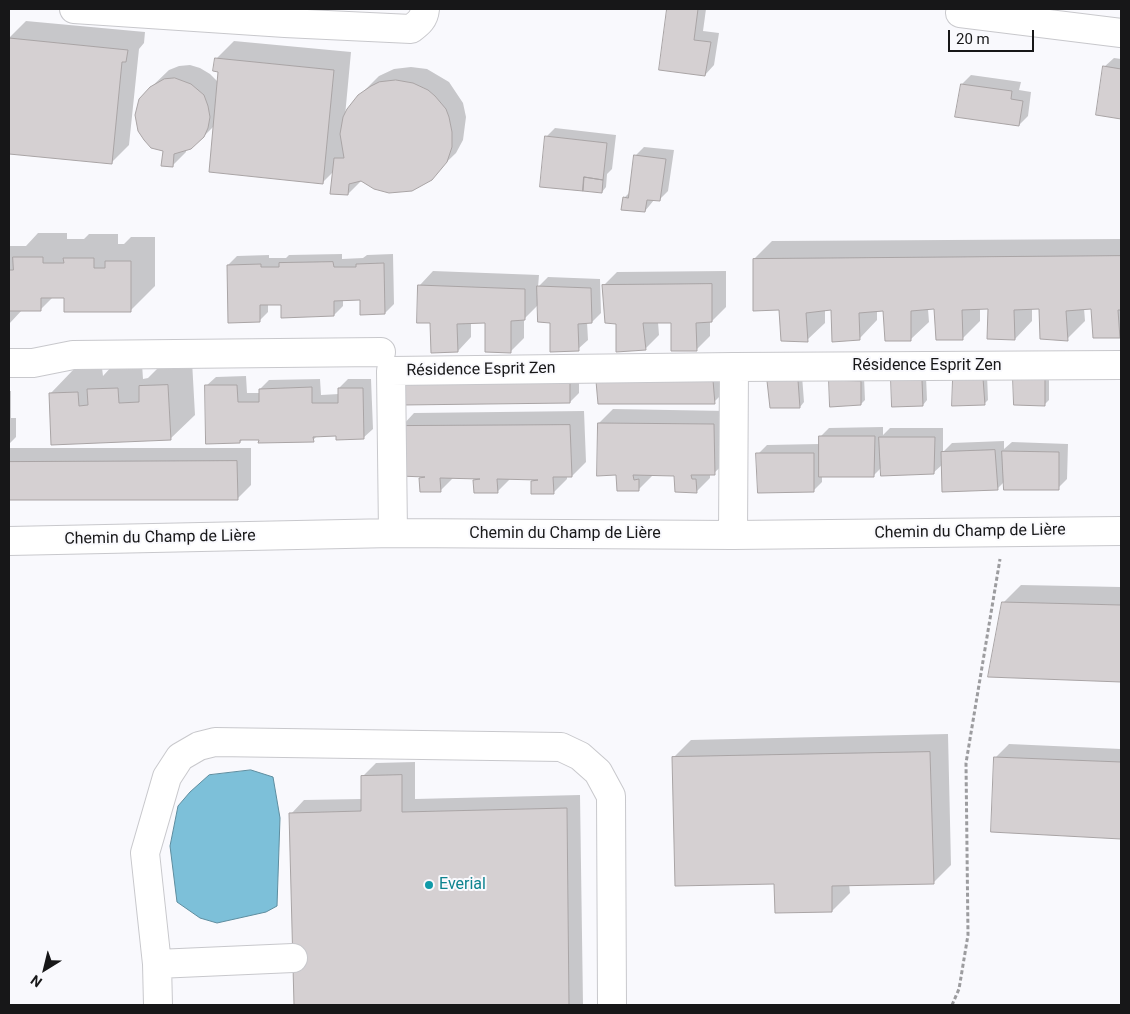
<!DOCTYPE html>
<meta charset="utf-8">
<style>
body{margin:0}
#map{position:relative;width:1130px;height:1014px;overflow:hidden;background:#f9f9fd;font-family:Roboto,sans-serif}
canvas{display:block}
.frame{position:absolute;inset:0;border:10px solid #171718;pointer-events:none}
.north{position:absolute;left:20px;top:944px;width:50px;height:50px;-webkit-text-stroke:4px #f9f9fd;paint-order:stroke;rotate:216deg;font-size:14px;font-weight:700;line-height:20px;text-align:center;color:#171718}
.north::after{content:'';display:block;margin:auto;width:18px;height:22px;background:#171718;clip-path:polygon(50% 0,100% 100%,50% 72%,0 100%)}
.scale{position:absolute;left:948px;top:30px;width:86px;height:22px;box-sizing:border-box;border:2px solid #171718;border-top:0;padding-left:6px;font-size:15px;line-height:18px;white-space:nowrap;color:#171718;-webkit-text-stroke:4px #f9f9fd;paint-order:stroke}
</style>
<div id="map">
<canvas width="1130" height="1014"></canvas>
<div class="frame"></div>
<div class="north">N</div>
<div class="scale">20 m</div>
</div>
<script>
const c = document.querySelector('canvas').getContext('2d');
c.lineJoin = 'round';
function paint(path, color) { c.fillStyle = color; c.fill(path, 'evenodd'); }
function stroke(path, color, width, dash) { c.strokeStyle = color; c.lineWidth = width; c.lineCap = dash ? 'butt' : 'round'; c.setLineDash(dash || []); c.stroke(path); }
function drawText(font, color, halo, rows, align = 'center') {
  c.font = font + ' Roboto,sans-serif'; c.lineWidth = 4; c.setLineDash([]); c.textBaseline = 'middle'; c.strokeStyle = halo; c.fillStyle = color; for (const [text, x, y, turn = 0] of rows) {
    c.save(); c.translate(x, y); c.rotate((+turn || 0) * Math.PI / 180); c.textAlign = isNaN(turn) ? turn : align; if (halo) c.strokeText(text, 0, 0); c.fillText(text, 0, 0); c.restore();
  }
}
const water = new Path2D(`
 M251,770L273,777L280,818L277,906L266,912L217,923L200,918L177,902L170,846L178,806L190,792L209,775Z`);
paint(water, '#7dc0d9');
stroke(water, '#5e8d9f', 1);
paint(new Path2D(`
 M668,9H706L703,31L719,33L714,65L705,75L660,69Z
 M26,21L145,32L144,43L139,49L129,145L111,163L9,153V38Z
 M234,41L351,52L345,116L353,102L379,76L394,69L411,67L427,69L449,82L463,103L466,117L463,140L456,153L425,183L362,180L348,194L334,171L322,183L214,126L199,141L186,149V152L172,166L164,151L143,95L169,70L179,66L190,65L200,68L210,74L218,82L219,71L216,59Z
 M1114,58L1121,59V118L1097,114L1104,67Z
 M971,75L1021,82L1019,90L1031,92L1028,116L1019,125L962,84Z
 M555,128L616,135L612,169L607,174L606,187L602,192L546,137Z
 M644,147L674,150L668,191L659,200H654L645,211L624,198L630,192L635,156Z
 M38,233H67V239H84L89,234H118V244H124L131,237H155V286L131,310L65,296H54L41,309H23L9,324V246H26Z
 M1121,239V335L1120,337L1092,308H1084L1085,321L1067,339L1040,308H1032V321L1015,339L989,308H980V321L962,339L935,308L928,309L929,322L911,339L884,310H877V320L860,338L832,309L825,310V323L807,340L780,309L754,259L772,241Z
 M342,254V259L363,258L367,255L393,254L394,304L385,313L361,299H343V306L334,315L282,303L268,304V312L259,321L228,265L237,256L269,255V258H286L289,255Z
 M433,271L539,275L538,287L548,277L600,279L601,313L592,322H587L588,340L578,349L551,322L539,304L524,319V338L510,352L486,322H471V337L458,351L432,322L420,285Z
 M726,271V307L712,321H710V336L696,350L672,322H658L659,335L645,349L617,323L604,285L617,272Z
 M192,361L195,415L170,439L52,444L50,394L74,369L102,368L103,376L113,365L142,364L143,379L148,378L164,362Z
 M722,371L723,393L714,402H599Z
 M579,373V393L570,402L401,384Z
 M987,374L988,400L984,404L954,405Z
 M1019,374H1049V400L1045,404Z
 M246,376L247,393H260V389L269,380L320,379L321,395L339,394V388L348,379H371L373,429L363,438L337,435H318L313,440L260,438L243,439L240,442L206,386L216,377Z
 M802,376L804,402L800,407L769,381L773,377Z
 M926,376L927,400L923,405L892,379Z
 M864,377L865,400L861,404L830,380Z
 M9,391H11V418H16V437L9,444Z
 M613,409L727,411L728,460L714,473H710V478L697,491L675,474H652V476L638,490L618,474L599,423Z
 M584,411L586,462L572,476L567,475V479L553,493L532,482L534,480L511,478L497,492L475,480L477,478L454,477L440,491L421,479L423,476L401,427L414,413Z
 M883,427V435L890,428H943V452L952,443L1004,441V449L1012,442L1068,444L1067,479L1058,488L1004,482L997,489L943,464L933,473L882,467L874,475H822V482L813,491L758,454L767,445L820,444V437L829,428Z
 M9,448H251V485L237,499H9Z
 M1021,585L1121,587V680L989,676L1003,603Z
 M948,734L951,865L933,883L849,884L850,893L832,911L775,883L673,758L691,740Z
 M1009,744L1121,749V837L992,831L996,757Z
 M415,762V799L580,795L583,1005H295L291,814L304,800L362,799V777L376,763Z`), '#0003');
const building = new Path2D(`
 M667,9H698L694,40L711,42L705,76L659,70Z
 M9,38L128,50L126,62H122L112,164L9,154Z
 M215,58L334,70L323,184L209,172L218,72L213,71Z
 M1103,66L1121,69V119L1096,115Z
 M175,78L191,84L204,95L208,106L210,117L208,128L204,137L191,149L174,154L173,167L161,166L163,151L151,148L144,140L138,131L135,115L139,99L150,87L164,79Z
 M396,80L413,83L428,90L435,96L446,109L449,117L452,132V147L447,162L432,180L412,191L389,193L374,189L361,181L349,184L348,195L330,194L334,158H344L340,134L343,117L347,109L358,95L371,86L379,82Z
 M961,84L1012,91L1011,99L1023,101L1019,126L955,117Z
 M545,136L607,143L603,180L584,177L583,191L540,187Z
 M634,155L666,159L660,201L647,200L645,212L621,210L623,197L628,198Z
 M584,177L603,180L602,193L583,191Z
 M1121,256V310H1118L1120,338H1093L1091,309L1066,311L1068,341L1040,339L1039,309L1014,310L1015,340L987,339L988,309L962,310L963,340H936L934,309L911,311V341H885L883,311L859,313L860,340L832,342L831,310L806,313L808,342L781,341L779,310L753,311V259Z
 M13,257H43V263H64L63,258H94V268H105V261H131V312H64V298H41V311H9V270H13Z
 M333,262L334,267H356V264L384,263L385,314L360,315V300L334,301V316L281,318V305H260V322L228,323L227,265L261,264V267H279V263Z
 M712,284V322L696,323L697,351H671V323H643L646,350L616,352V324L605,323L602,285Z
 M418,285L525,289V320L511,321V353L485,352V323L457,324L458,352L431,353L430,323H417Z
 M537,286L591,288L592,323L578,324L579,351L550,352V323L538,322Z
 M953,378H983L985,405L952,406Z
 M1013,378H1045V406L1014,405Z
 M891,379L922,380L923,406L892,407Z
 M713,380L715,404H598L596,381Z
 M798,380L800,408H770L767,381Z
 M829,380L861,381V405L830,407Z
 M570,382V403L402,405L400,384Z
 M168,385L171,440L51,445L49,393L78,392L79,406L88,405L87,389L118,388L119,403L139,402V386Z
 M205,385H237L238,402H259V389L312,387V403H338V388H363L364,439L336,440V436L313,437L314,442L258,443L259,440H240V443L206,444Z
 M598,423L714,424L715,475H691L692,479H696L697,493L675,492L674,476L633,475L634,480L639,479V491H617L616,475L597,476Z
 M570,425L572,477H553L554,494H531V481L538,480L497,479L498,493H474L473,480L480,479L440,478L441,492H420L419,478L425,477L399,476V426Z
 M819,436H875L874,477H819Z
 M879,437H935L934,474L881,476Z
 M995,450L998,490L942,492L941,452Z
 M1002,451L1059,452V490H1004Z
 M756,453H814V492L758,493Z
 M237,461L238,500H9V462Z
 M1002,602L1121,605V682L988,677Z
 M930,752L934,884L832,886V912L775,913L774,884L675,886L672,757Z
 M994,757L1121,762V839L991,832Z
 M402,775V812L567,808L569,1005H294L289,813L361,811V776Z`);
paint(building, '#d5d0d2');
stroke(building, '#a9a4a5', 1);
const minor = new Path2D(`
 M74,9L285,23L411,29C419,23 424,19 425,9
 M960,13L1121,33
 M9,363H33L73,355L381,352
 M393,533L391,371L734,367
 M733,535L734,367L1121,365
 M9,541L393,533L733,535L1121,531
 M157,964L293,958
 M158,1005L157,964L145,853L167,777L180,757L199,746L215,742L561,747L580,756L598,772L611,796L612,1005`);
stroke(minor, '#c8c8cc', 30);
stroke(new Path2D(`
 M952,1005L959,989L968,935L966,763L1000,559`), '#9c9c9f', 3, [4, 2.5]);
stroke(minor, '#fff', 28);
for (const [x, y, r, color] of [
 [429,885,5,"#0f9aa8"]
]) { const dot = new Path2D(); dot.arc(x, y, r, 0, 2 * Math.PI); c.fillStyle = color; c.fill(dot); stroke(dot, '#f9f9fd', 2); }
drawText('16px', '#171718', '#f9f9fd', [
 ["Résidence Esprit Zen",927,366],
 ["Résidence Esprit Zen",481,370,-1],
 ["Chemin du Champ de Lière",970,532,-1],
 ["Chemin du Champ de Lière",565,534],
 ["Chemin du Champ de Lière",160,538,-1]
]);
drawText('16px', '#0d838f', '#f9f9fd', [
 ["Everial",439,885]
], 'left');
</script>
